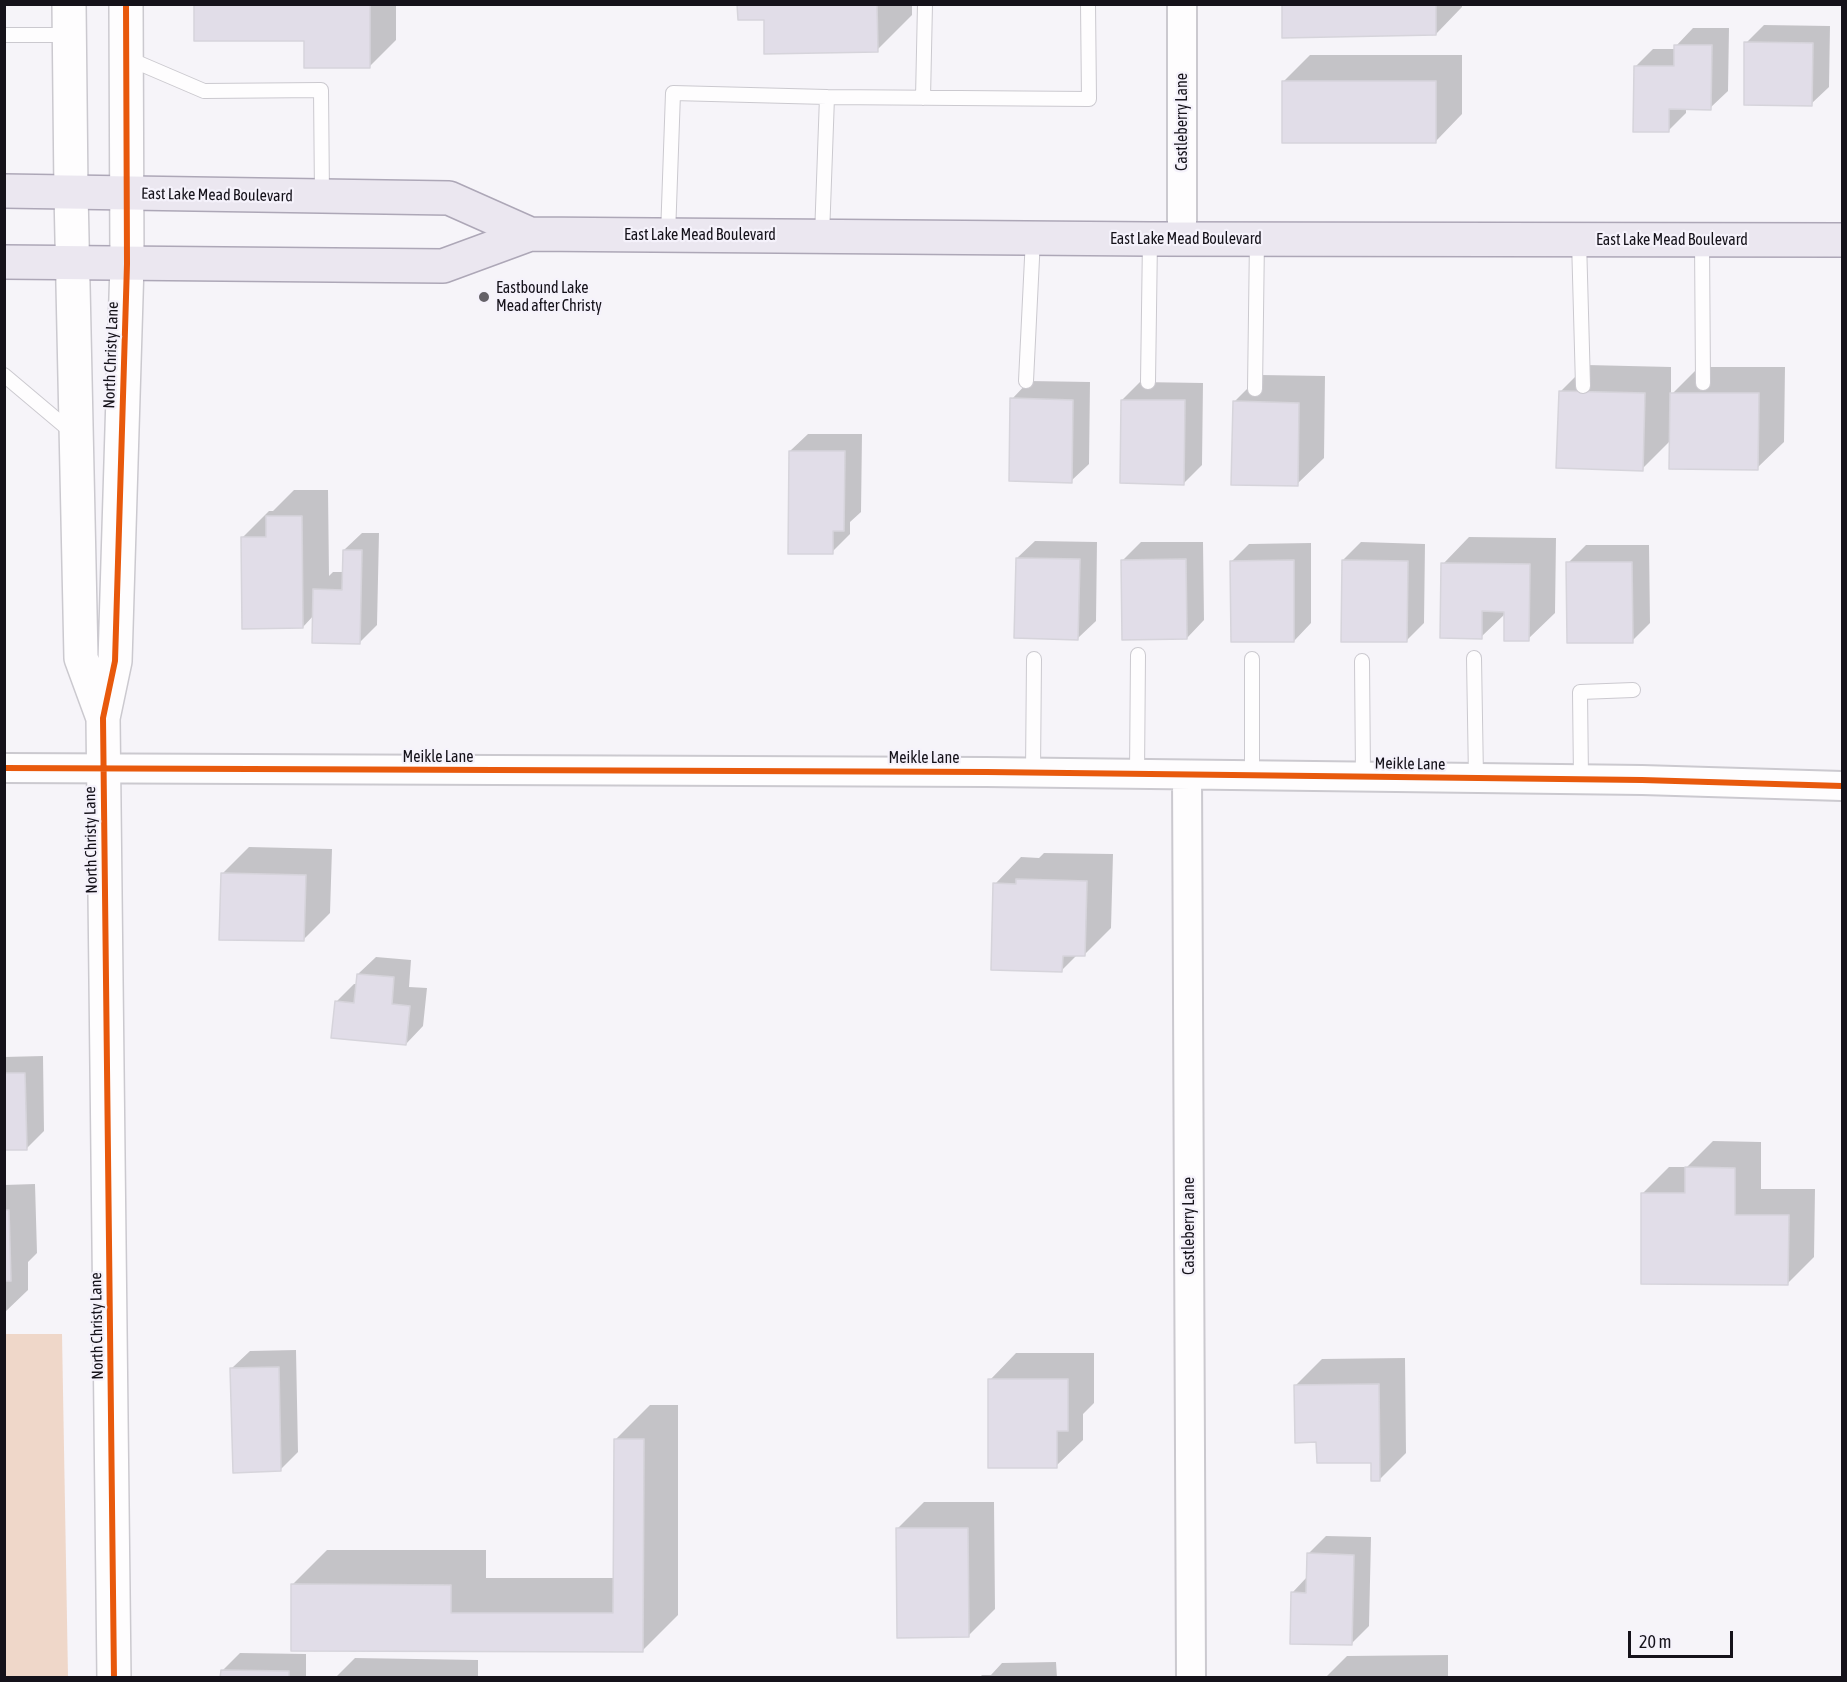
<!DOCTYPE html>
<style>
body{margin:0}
#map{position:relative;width:1847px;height:1682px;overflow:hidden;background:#f6f4f9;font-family:"Asap Condensed",sans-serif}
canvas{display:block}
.frame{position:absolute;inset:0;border:6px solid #15121a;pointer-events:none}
.scale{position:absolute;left:1628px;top:1631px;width:105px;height:27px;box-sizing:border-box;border:3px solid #15121a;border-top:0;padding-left:8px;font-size:18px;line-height:21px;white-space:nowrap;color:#15121a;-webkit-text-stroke:4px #f5f2fb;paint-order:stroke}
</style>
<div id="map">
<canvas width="1847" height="1682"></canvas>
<div class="frame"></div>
<div class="scale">20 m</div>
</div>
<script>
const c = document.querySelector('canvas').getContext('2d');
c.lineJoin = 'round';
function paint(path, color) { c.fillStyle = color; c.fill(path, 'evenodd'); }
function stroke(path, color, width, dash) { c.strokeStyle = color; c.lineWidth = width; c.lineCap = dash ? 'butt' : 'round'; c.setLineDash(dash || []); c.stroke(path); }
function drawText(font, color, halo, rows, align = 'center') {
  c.font = font + ' "Asap Condensed",sans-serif'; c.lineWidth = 4.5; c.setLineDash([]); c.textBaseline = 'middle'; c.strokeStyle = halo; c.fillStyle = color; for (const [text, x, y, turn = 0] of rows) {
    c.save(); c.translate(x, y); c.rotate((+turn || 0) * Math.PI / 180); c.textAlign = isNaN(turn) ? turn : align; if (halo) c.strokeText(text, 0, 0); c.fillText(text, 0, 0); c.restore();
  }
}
paint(new Path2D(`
 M5,1334H62L68,1677H5Z`), '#efd7c9');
paint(new Path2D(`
 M196,4H396V40L369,67L306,40Z
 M739,4H912V15L877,50L765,19Z
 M1283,4H1462V7L1436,34Z
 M1764,25L1830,26L1829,87L1811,104L1746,43Z
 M1693,28H1729L1728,91L1710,108H1686V113L1668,131L1636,66L1653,49H1676V46Z
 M1310,55H1462V114L1436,141L1283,82Z
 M1587,365L1671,367V395L1699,367H1785L1784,442L1757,468L1671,440L1642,469L1560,392Z
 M1261,375L1325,376L1324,458L1297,484L1234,402Z
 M1029,381L1090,382L1089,464L1071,481L1012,399Z
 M1140,382L1203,383L1202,465L1184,483L1122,400Z
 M808,434H862L861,512L850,522V534L832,552L790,451Z
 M294,490H328L329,576L333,572H344V550L362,533H379L377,625L359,643L314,615L303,627L242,538L269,511H273Z
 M1469,537L1556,538L1555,613L1528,639L1506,613L1481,637L1443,564Z
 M1035,541L1097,542L1096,621L1078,638L1017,558Z
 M1141,542H1203L1204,620L1187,638L1123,560Z
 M1361,542L1425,544L1424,623L1406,641L1343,560Z
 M1311,543V623L1294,641L1232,561L1249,544Z
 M1586,545H1649L1650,623L1632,641L1568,563Z
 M249,847L332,849L330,913L304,939L222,874Z
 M1044,853L1113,854L1111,928L1084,955L1078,954L1062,970L995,884L1021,857L1039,858Z
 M376,957L411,960L409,987L427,988L423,1026L406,1044L336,1002L354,984H357L358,974Z
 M43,1056L44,1131L27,1148L4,1149V1057Z
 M1713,1141L1761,1142V1189H1815L1814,1257L1788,1283L1642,1194L1669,1167H1687Z
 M35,1184L37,1253L28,1262V1290L4,1313V1185Z
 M296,1350L298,1452L281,1469L232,1368L250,1351Z
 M1016,1353H1094V1403L1083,1414V1440L1056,1466L990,1380Z
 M1405,1358L1406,1453L1379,1480L1373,1461L1295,1386L1322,1359Z
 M650,1405H678V1615L643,1650L292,1585L327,1550H486V1578H615V1440Z
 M924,1502H994L995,1609L968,1636L897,1529Z
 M1326,1536L1371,1537L1369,1626L1351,1644L1292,1593L1307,1577L1308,1554Z
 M240,1653L306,1654V1678H222V1671Z
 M1448,1655V1678H1325L1347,1656Z
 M355,1658L478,1660V1678H335Z
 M1056,1662L1057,1678H979L982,1675H991L1002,1663Z
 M638,1676H665V1678H636Z`), '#0003');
const building = new Path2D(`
 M194,4H370V68H304V41H194Z
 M737,4H877L878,52L764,54V20H738Z
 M1282,4H1436V35L1282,38Z
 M1744,42L1813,43L1812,106L1744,105Z
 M1674,45H1712L1711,110L1669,109V132H1633L1634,66H1674Z
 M1282,81H1436V143H1282Z
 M1559,391L1645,393L1643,471L1556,468Z
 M1670,393H1759L1758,470L1669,469Z
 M1010,398L1073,400L1072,483L1009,481Z
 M1121,400H1185L1184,485L1120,483Z
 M1233,401L1299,403L1298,486L1231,485Z
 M789,451H845L844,531H833V554H788Z
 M266,516H302L303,628L242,629L241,537H266Z
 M343,550H362L360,644L312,643L313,589L342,590Z
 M1016,558L1080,559L1078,640L1014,638Z
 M1186,559L1187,639L1122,640L1121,560Z
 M1294,560V642H1231L1230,561Z
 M1342,560L1408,561L1407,642H1341Z
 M1566,562H1632L1633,643H1567Z
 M1441,563L1530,564L1529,641H1504V612L1482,611V639L1440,638Z
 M221,873L306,875L304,941L219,940Z
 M1016,879L1087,881L1085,956H1063L1062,972L991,970L993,883L1016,884Z
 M357,974L394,977L392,1004L410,1006L406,1045L331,1038L335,1001L354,1003Z
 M4,1073H25L27,1150H4Z
 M1685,1167L1735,1168V1215H1789L1788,1285L1641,1284V1193H1685Z
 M4,1210H9L11,1281H4Z
 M279,1367L281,1471L233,1473L230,1368Z
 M988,1379H1068V1431H1057V1468H988Z
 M1379,1384L1380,1481H1371V1463H1317L1316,1442L1295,1443L1294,1385Z
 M614,1439H644L643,1652L291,1651V1584L451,1585V1613H613Z
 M896,1528H968L969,1637L897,1638Z
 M1307,1553L1354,1555L1352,1645L1290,1644L1291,1592L1306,1593Z
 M221,1670L289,1671V1678H220Z`);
paint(building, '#e1dde8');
stroke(building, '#d6d4db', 1.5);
const lane = new Path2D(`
 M4,35H69
 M127,58L204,91L321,90L322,196
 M827,97L1089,99L1088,4
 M923,98L925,4
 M668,235L673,93L827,97L822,236
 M1579,240L1583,386
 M1702,240L1703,383
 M4,375L74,434
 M1026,381L1033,238
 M1148,382L1150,239
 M1255,389L1257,239
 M1474,658L1476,778
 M1252,659V775
 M1362,661L1363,776
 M1033,772L1034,659
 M1137,774L1138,655
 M1581,779L1580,692L1633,690`);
const street = new Path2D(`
 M1182,239V4
 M4,768L986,772L1642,780L1842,786
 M1187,775L1191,1678`);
const secondary = new Path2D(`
 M69,4L71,192L81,658L103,718
 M114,1678L103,718L115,661L127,264L126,4`);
const primary = new Path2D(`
 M4,191L449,198L530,234
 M4,262L443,266L530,234L1150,239L1842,240`);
stroke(lane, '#cbc9cf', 16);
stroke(street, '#cbc9cf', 32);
stroke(secondary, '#cbc9cf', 36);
stroke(primary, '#ada7b7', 36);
stroke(lane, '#fefdfe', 14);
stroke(street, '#fefdfe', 28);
stroke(secondary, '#fefdfe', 33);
stroke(primary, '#ebe7f0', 33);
stroke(new Path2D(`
 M4,768L986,772L1642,780L1842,786
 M114,1678L103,718L115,661L127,264L126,4`), '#e8590c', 6);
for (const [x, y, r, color] of [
 [484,297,6,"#646168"]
]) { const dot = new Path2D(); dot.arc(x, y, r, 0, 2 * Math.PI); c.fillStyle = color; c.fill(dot); stroke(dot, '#f5f2fb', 2); }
drawText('16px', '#15121a', '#f5f2fb', [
 ["Castleberry Lane",1182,122,-90],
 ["East Lake Mead Boulevard",217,195,1],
 ["East Lake Mead Boulevard",700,235],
 ["East Lake Mead Boulevard",1186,239],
 ["East Lake Mead Boulevard",1672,240],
 ["North Christy Lane",111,355,-88],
 ["Meikle Lane",438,757],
 ["Meikle Lane",924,758],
 ["Meikle Lane",1410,764,1],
 ["North Christy Lane",91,840,-91],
 ["Castleberry Lane",1189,1226,-90],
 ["North Christy Lane",97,1326,-91]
]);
drawText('16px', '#15121a', '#f5f2fb', [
 ["Eastbound Lake",496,288],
 ["Mead after Christy",496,306]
], 'left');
</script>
